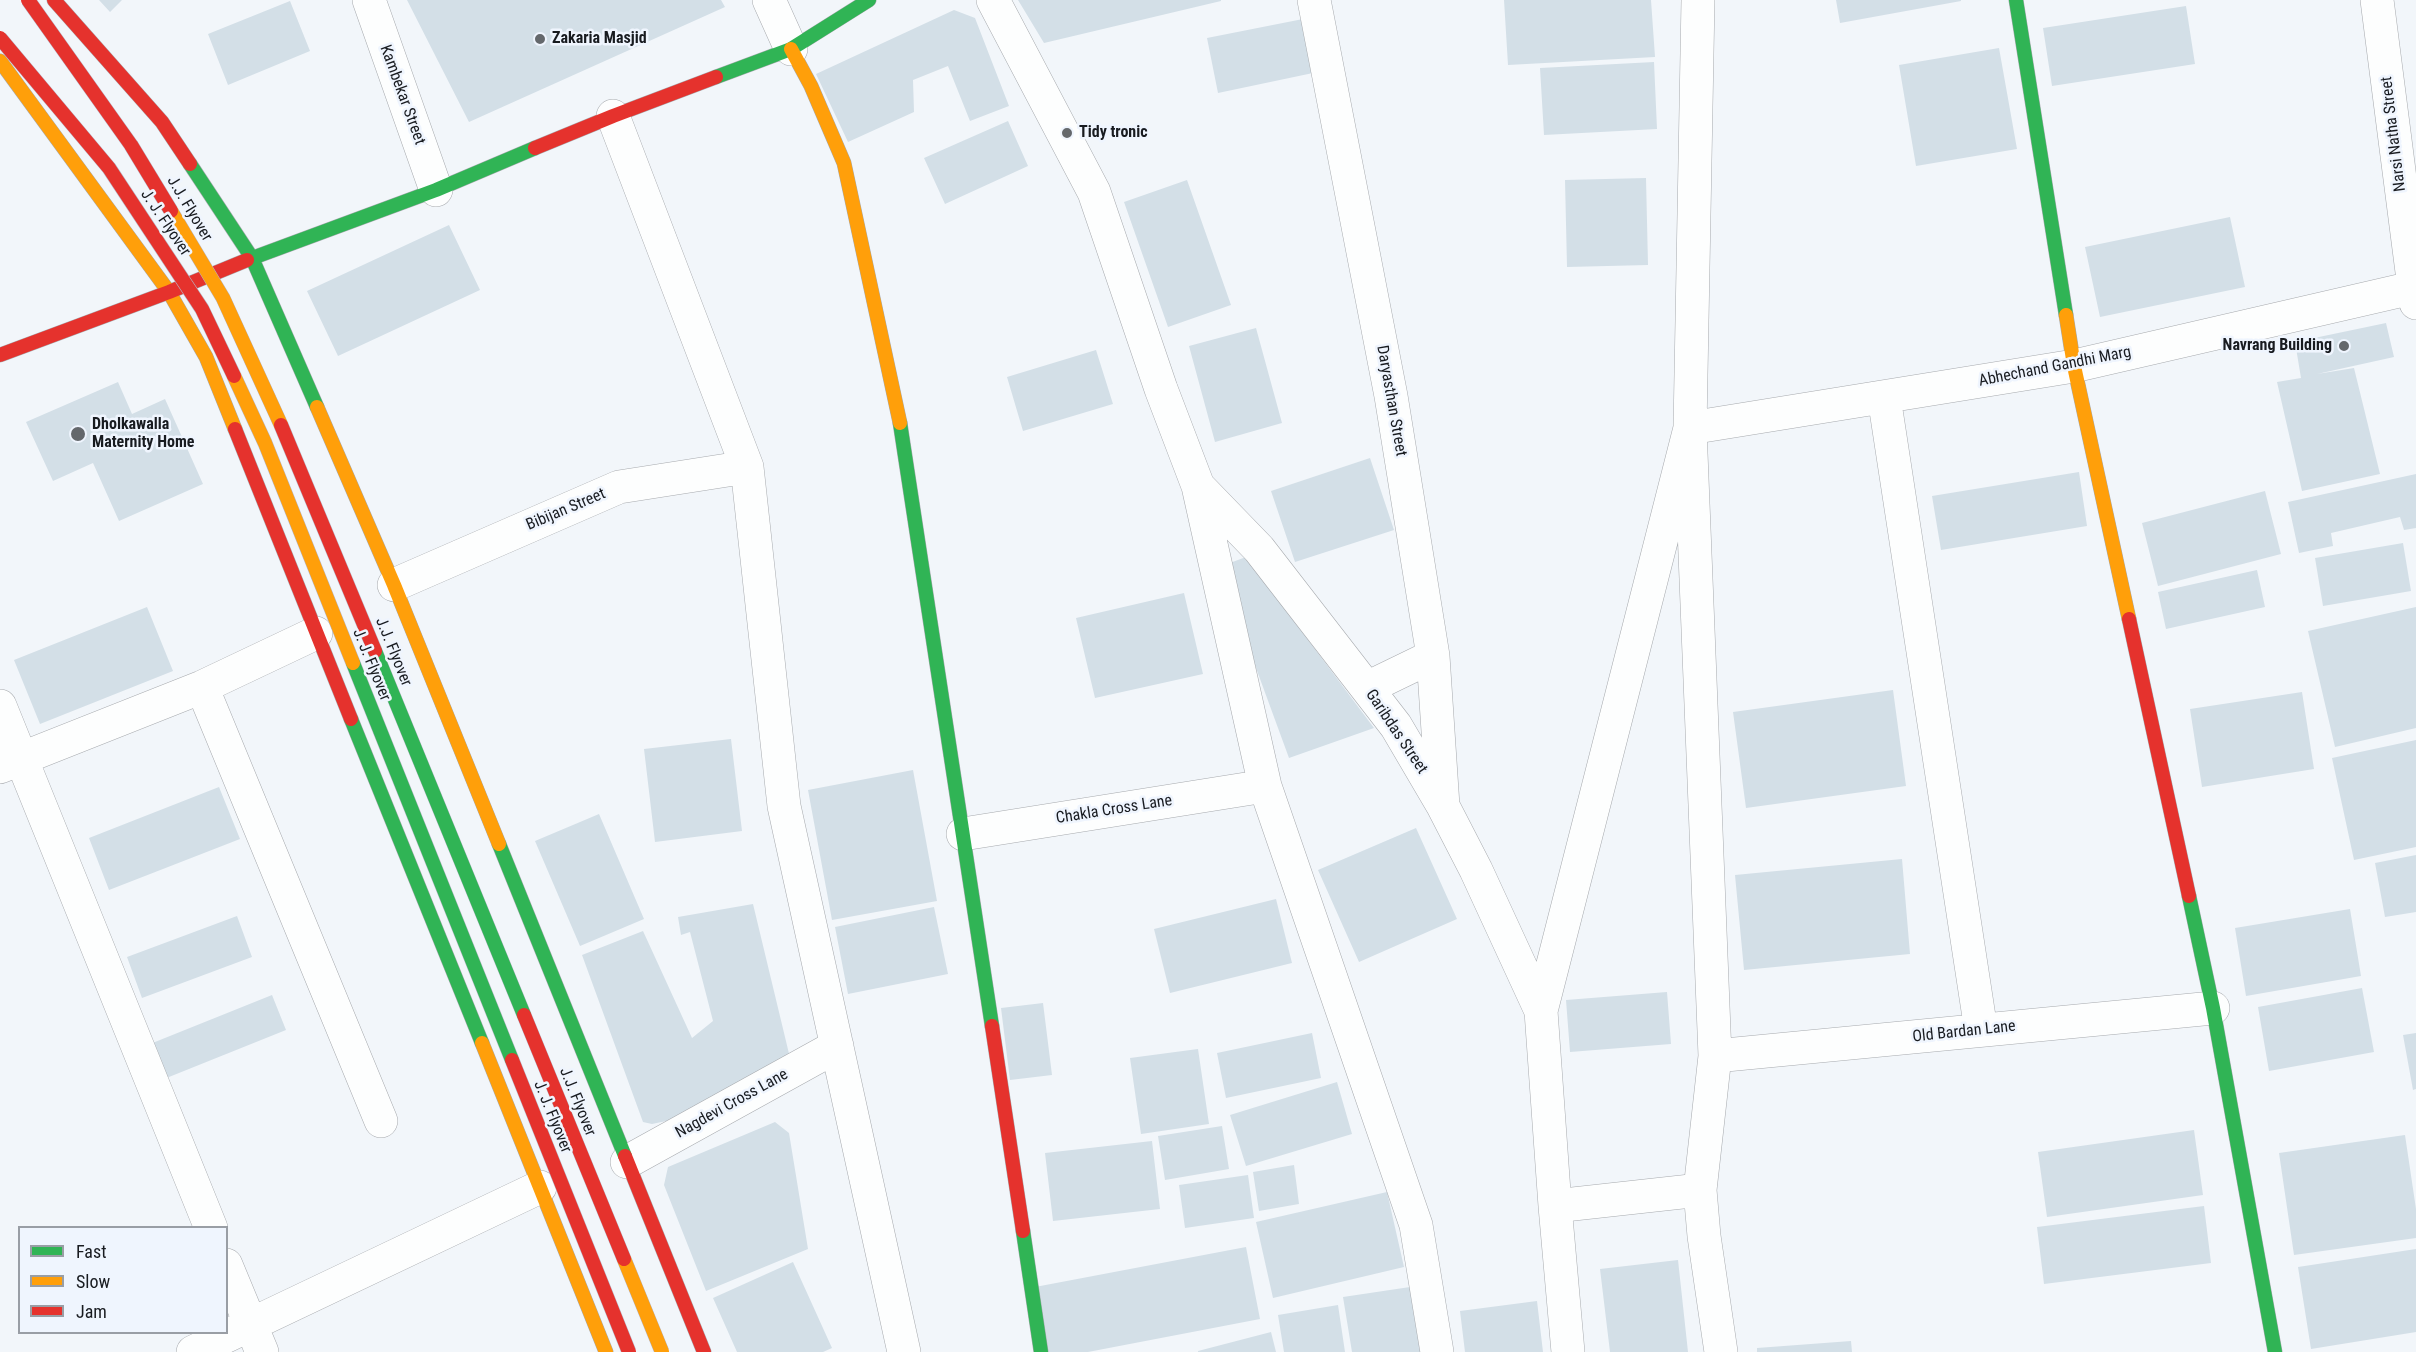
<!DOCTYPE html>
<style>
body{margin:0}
#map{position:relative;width:2416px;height:1352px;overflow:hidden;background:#f2f6fa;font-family:"Roboto Condensed",sans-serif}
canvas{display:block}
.legend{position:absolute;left:18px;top:1226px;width:210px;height:108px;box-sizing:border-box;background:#eff5fe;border:2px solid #999ea5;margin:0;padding:8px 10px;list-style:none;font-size:18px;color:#181b20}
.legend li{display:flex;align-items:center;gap:12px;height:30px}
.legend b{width:30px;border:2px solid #999ea5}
</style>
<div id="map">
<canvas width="2416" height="1352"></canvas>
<ul class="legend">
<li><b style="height:8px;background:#30b455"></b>Fast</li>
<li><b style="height:8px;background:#ff9f0a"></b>Slow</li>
<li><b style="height:8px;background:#e5322d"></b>Jam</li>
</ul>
</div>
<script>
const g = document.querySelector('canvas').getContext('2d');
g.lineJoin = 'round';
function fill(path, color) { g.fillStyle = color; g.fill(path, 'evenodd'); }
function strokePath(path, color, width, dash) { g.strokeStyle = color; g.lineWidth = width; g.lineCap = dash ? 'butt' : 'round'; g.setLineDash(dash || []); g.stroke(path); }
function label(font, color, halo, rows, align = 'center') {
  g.font = font + ' "Roboto Condensed",sans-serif'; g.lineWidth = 5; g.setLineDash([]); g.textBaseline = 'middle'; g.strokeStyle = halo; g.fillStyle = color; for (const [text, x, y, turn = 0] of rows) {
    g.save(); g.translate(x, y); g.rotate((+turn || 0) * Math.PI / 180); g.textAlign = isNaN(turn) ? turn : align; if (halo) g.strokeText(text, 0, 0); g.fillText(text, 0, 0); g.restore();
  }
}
fill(new Path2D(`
 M99 0H122L110 12Z
 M407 0H721L725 7 469 122Z
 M1018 0H1221V1L1044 43Z
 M1504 0H1651L1655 57 1508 65Z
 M1836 0H1961V1L1840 23Z
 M290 1 310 51 228 85 208 34Z
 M2186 6 2195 64 2052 86 2043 28Z
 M954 10 975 18 1009 106 970 121 948 66 913 80 914 112 848 142 816 74Z
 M1303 19 1313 73 1218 93 1207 38Z
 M1999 48 2017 149 1916 166 1899 65Z
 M1654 62 1657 129 1544 135 1540 68Z
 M1008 121 1028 166 945 204 924 158Z
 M1646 178 1648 265 1567 267 1565 180Z
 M1187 180 1231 305 1168 327 1124 202Z
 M2230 217 2245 287 2100 317 2085 247Z
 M449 225 480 290 338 356 307 291Z
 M2386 323 2394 357 2317 374 2354 368 2380 474 2302 491 2277 382 2301 378 2295 342Z
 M1256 328 1282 423 1215 442 1189 346Z
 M1096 350 1113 404 1023 431 1007 377Z
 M118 382 132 414 165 399 203 484 119 521 93 463 53 481 26 422Z
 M1370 458 1394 530 1295 562 1271 491Z
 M2079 472 2087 526 1941 550 1932 496Z
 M2416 474V528L2404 530 2400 517 2331 533 2333 546 2299 553 2288 502Z
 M2265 491 2281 554 2158 586 2142 523Z
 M2403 543 2411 591 2323 606 2315 558Z
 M1246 557 1374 728 1289 758 1219 567Z
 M2257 570 2265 607 2166 629 2158 592Z
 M1184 593 1203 674 1095 698 1076 618Z
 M147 607 173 671 40 724 14 660Z
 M2416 607V728L2335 747 2308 631Z
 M1893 690 1906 786 1746 808 1733 712Z
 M2302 692 2314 769 2202 787 2190 709Z
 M731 739 742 831 655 842 644 749Z
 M2416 740V847L2354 860 2332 758Z
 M913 770 937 901 832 920 808 790Z
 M219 787 240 839 109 890 89 838Z
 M599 814 644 919 580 946 535 841Z
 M1416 828 1457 919 1359 962 1318 870Z
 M2416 855V912L2385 917 2375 863Z
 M1902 859 1910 954 1744 970 1735 875Z
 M1276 899 1292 963 1170 993 1154 929Z
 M753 904 791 1062 671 1120 652 1124 643 1122 582 955 643 931 692 1038 713 1021 690 932 681 935 678 917Z
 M934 907 948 974 848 994 835 927Z
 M2350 909 2361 976 2246 996 2235 928Z
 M237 916 252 957 142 998 127 957Z
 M2362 988 2374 1052 2269 1071 2258 1007Z
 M1667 992 1671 1044 1570 1052 1566 1000Z
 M272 995 286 1030 164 1079 150 1044Z
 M1043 1003 1052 1075 1010 1080 1001 1008Z
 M1312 1033 1321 1078 1226 1098 1217 1053Z
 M2416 1033V1089L2413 1090 2403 1035Z
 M1198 1049 1209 1124 1141 1134 1130 1058Z
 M1337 1082 1352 1134 1246 1166 1230 1115Z
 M775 1122 789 1133 808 1249 706 1291 664 1185 668 1167Z
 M1222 1126 1229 1169 1165 1180 1158 1136Z
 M2194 1130 2203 1195 2047 1217 2038 1152Z
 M2405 1135 2416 1209V1238L2294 1255 2279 1153Z
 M1152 1141 1160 1209 1053 1221 1045 1153Z
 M1294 1165 1299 1204 1259 1211 1253 1172Z
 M1248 1175 1254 1218 1185 1228 1179 1185Z
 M1387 1192 1404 1267 1273 1298 1256 1222Z
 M2204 1206 2211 1263 2044 1284 2037 1227Z
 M1246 1247 1260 1319 1088 1352H1047L1035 1287Z
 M2416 1249V1332L2311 1349 2298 1267Z
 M1678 1260 1688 1352H1610L1600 1269Z
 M793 1262 832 1348 823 1352H737L713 1298Z
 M1410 1287 1421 1352H1352L1343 1297Z
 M1537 1301 1543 1352H1465L1460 1311Z
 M1338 1305 1345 1352H1284L1278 1315Z
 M1271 1332 1276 1352H1198V1351Z
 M1851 1341 1852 1352H1757V1348Z`), '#d3dfe7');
const street = new Path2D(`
 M369 0 436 190
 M769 0 791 49
 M993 0 1094 192 1161 389 1198 486 1265 786 1416 1225 1437 1352
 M1314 0 1391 396 1433 656 1443 806
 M2377 0 2416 303
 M613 116 747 467 784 806 904 1352
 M1884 397 1981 1030
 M1198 486 1259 549 1396 726 1443 806 1476 870 1541 1011
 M394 585 619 487 747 467
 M202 687 381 1121
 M1367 688 1433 656
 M0 706 211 1228
 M0 767 202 687 316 633
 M963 834 1265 786
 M1715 1056 2213 1008
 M627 1162 837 1046
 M1555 1206 1700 1190
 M226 1265 262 1352
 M193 1352 540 1187
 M1568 1352 1555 1206 1541 1011 1690 428 1698 0
 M1721 1352 1704 1236 1700 1190 1715 1056 1690 428 2074 366 2416 287`);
const fast = new Path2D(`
 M2016 0 2066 315
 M716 77 791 49 869 0
 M190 164 252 258 317 407
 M247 260 436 190 535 148
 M900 423 992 1026
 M351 719 482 1043
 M499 844 625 1156
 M2189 896 2213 1008 2275 1352
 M1023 1231 1041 1352`);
const slow = new Path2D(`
 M791 49 811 86 844 163 900 423
 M0 61 169 292 206 357 235 429
 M2066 315 2074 366 2129 619
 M317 407 394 585 499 844
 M482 1043 606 1352`);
const jam = new Path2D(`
 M54 0 162 122 190 164
 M535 148 613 116 716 77
 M0 355 169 292 247 260
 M235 429 351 719
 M2129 619 2189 896
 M992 1026 1023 1231
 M625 1156 704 1352`);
strokePath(street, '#a7aaae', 34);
strokePath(fast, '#a7aaae', 15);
strokePath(slow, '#a7aaae', 15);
strokePath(jam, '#a7aaae', 15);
strokePath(street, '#fdfefe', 33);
strokePath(fast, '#30b455', 14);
strokePath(slow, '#ff9f0a', 14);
strokePath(jam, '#e5322d', 14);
const fastBridge = new Path2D(`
 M375 651 524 1015
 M353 663 512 1060`);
const slowBridge = new Path2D(`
 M171 211 223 298 281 425
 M234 376 265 443 353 663
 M624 1259 662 1352`);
const jamBridge = new Path2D(`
 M28 0 131 145 171 211
 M0 38 109 168 202 309 234 376
 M281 425 375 651
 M524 1015 624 1259
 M512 1060 629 1352`);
strokePath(fastBridge, '#b6b6c5', 15, []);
strokePath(slowBridge, '#b6b6c5', 15, []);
strokePath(jamBridge, '#b6b6c5', 15, []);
strokePath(fastBridge, '#30b455', 14);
strokePath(slowBridge, '#ff9f0a', 14);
strokePath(jamBridge, '#e5322d', 14);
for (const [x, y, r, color] of [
 [540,39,6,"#64686c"],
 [1067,133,6,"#64686c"],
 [2344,346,6,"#64686c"],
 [78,434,8,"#64686c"]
]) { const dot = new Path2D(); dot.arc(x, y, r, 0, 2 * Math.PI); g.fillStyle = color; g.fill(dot); strokePath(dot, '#eff5fe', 2); }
label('bold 16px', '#181b20', '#eff5fe', [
 ["Zakaria Masjid",552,39],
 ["Tidy tronic",1079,133],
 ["Navrang Building",2332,346,"right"],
 ["Dholkawalla",92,425],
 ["Maternity Home",92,443]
], 'left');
label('16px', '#181b20', '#eff5fe', [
 ["Kambekar Street",402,95,70],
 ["Narsi Natha Street",2394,134,-97],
 ["J.J. Flyover",189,209,59],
 ["J. J. Flyover",165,223,56],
 ["Abhechand Gandhi Marg",2055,367,-11],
 ["Daryasthan Street",1391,401,80],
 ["Bibijan Street",566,510,-23],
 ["J.J. Flyover",393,652,68],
 ["J. J. Flyover",371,665,68],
 ["Garibdas Street",1396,732,56],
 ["Chakla Cross Lane",1114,810,-9],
 ["Old Bardan Lane",1964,1032,-6],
 ["J.J. Flyover",577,1102,68],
 ["Nagdevi Cross Lane",732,1104,-29],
 ["J. J. Flyover",552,1117,68]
]);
</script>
